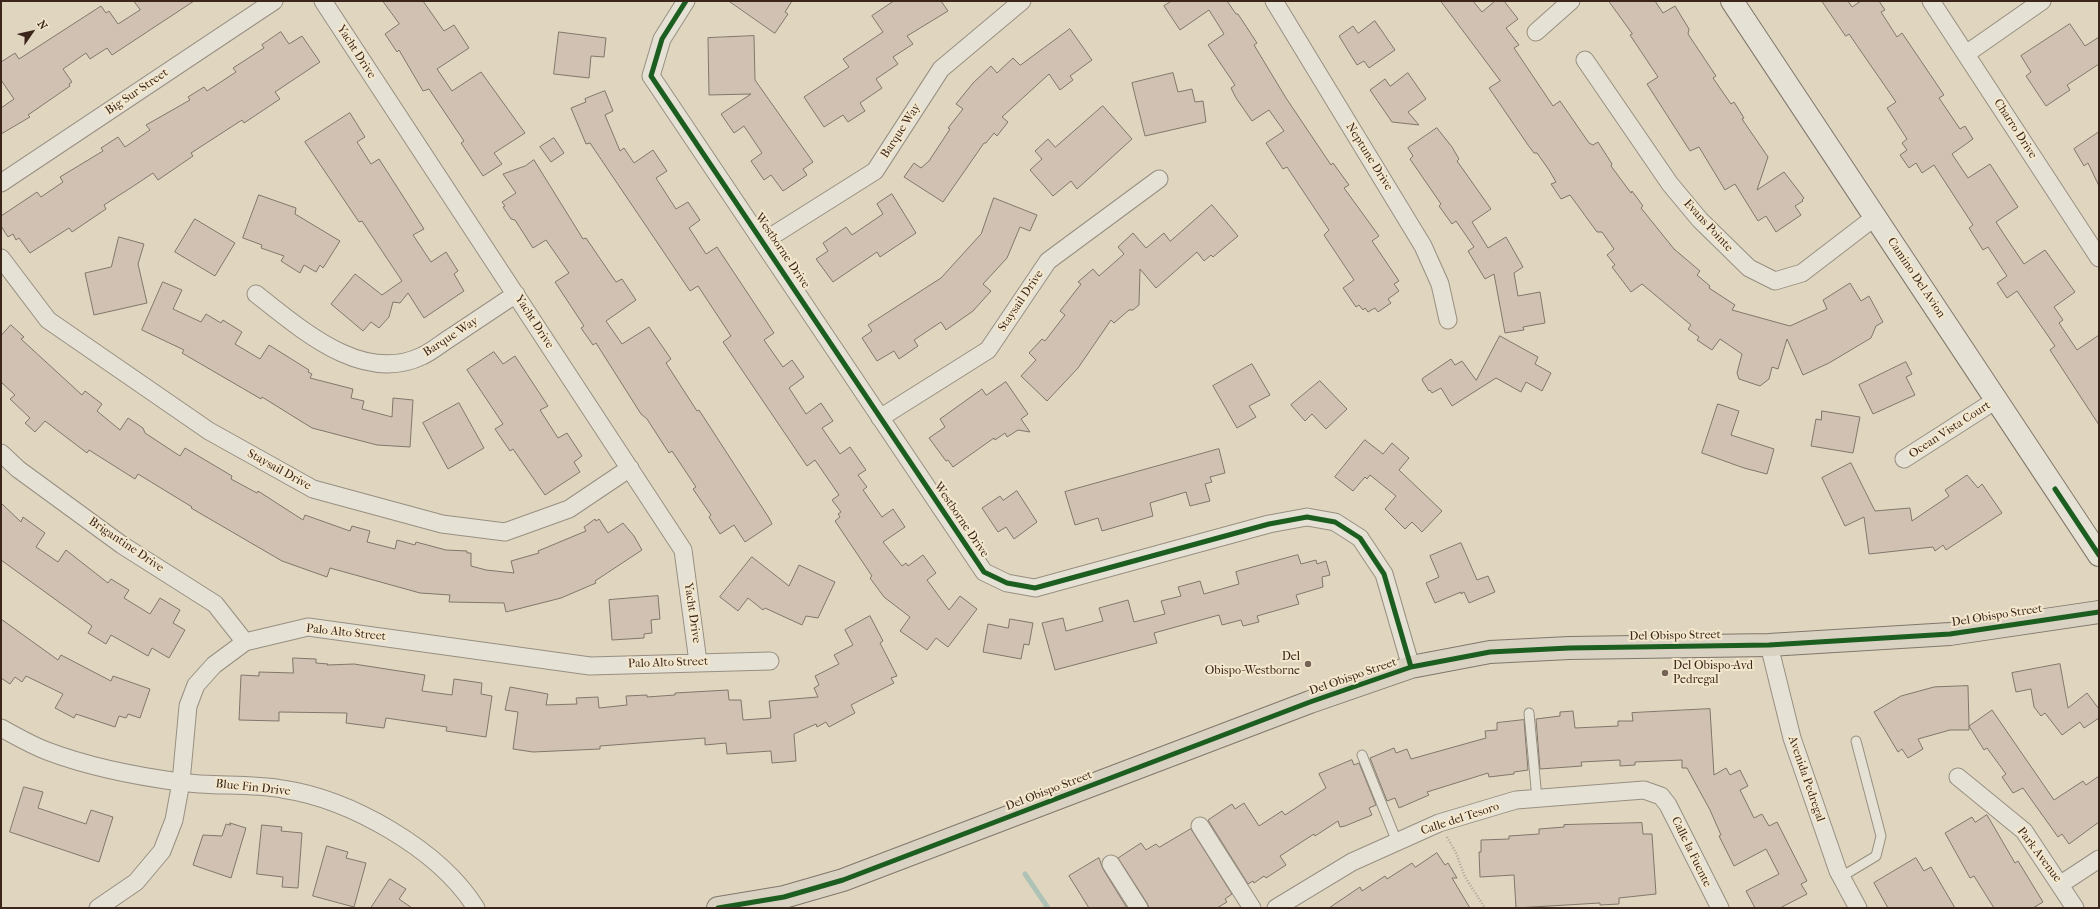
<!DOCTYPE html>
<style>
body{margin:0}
#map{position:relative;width:2100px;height:909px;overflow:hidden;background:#e0d6bf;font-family:"IM FELL French Canon",serif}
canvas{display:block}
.frame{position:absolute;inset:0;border:2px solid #3c261c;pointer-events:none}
.north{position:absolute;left:12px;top:12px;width:40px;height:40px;-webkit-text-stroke:3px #f3e8cd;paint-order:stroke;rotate:56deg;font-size:11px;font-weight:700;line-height:16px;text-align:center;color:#3c261c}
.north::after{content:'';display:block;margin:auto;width:14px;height:18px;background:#3c261c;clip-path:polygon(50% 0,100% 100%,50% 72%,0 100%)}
</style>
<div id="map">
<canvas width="2100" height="909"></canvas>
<div class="frame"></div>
<div class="north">N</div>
</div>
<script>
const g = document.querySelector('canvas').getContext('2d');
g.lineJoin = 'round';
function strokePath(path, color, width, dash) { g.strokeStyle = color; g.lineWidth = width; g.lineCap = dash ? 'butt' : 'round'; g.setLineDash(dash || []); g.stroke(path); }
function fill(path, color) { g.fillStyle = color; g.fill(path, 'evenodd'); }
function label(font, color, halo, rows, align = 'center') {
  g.font = font + ' "IM FELL French Canon",serif'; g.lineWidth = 4; g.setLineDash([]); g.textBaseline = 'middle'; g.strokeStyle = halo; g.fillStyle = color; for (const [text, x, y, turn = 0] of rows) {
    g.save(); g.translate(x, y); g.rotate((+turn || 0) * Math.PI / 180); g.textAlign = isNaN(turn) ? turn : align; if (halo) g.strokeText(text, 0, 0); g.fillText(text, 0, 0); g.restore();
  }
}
strokePath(new Path2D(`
 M1025 874 1048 908`), '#afc2b6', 5);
const building = new Path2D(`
 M134 1H194L112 55 107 48 90 59 86 53 63 69 72 82 69 84 70 86 28 115 30 117 1 134V108L14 99 1 80V62L15 53 19 59 101 6 106 13 109 11 118 24 140 10Z
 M383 1H423L444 31 454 25 469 48 437 69 452 91 481 72 525 133 494 153 502 164 483 176 461 143 464 141 429 89 423 91 399 50 397 52 385 34 399 24Z
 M729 1H792L785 12 788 14 775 33Z
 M894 1H941L948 11 907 36 913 44 893 57 898 64 876 79 882 88 860 103 865 111 848 122 843 115 824 127 804 97 849 67 843 59 883 32 872 16Z
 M1172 1H1227L1236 14H1238L1257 43 1254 45 1286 98 1331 165 1333 163 1349 185 1344 188 1379 236 1372 241 1399 281 1394 284 1399 291 1388 299 1391 303 1378 312 1375 308 1368 312 1365 308 1363 310 1359 305 1356 307 1343 288 1354 280 1324 235 1329 230 1287 167 1283 169 1266 143 1284 131 1269 110 1252 121 1236 98 1231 88 1235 85 1208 45 1224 34 1209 10 1180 30 1164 6Z
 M1441 1H1473L1482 12 1495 1H1504L1518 19 1506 28 1519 45 1514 48 1553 106 1560 101 1589 143 1593 145 1598 142 1612 164 1611 166 1631 193 1632 191 1643 206 1641 208 1674 249 1700 271 1697 275 1710 286 1709 288 1735 305 1732 310 1790 326 1827 309 1823 300 1850 283 1861 301 1869 296 1883 322 1876 326 1871 338 1829 363 1803 375 1787 339 1778 369 1772 367 1769 379 1760 386 1739 379 1737 373 1742 354 1720 339 1712 350 1697 340 1699 337 1688 329 1691 325 1642 284 1631 292 1612 267 1615 265 1607 255 1614 249 1602 232H1597L1570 195 1561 199 1551 184 1556 182 1549 170 1537 153H1534L1528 145 1489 88 1500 81Z
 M1609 1H1655L1663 13 1675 6 1689 29 1688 34 1716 76 1713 78 1731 104 1734 102 1744 118 1742 119 1768 157 1757 190 1784 172 1804 198 1802 200 1803 201 1795 206 1801 215 1776 232 1766 216 1758 221 1735 184 1725 190 1699 147 1690 151 1647 84 1658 77 1630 35 1632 34Z
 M1822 1H1848L1852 7 1861 1H1879L1885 10 1881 12 1897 37 1902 33 1919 58 1944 95 1939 98 1960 129 1965 126 1973 139 1952 154 1968 178 1990 164 2018 207 1996 222 2005 236 2024 264 2045 250 2075 292 2054 307 2063 320 2059 323 2077 350 2099 335V425L2050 350 2055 346 2017 291 2007 298 1997 283 2007 276 1988 247 1983 250 1969 228 1973 225 1934 165 1922 173 1916 163 1909 168 1900 155 1907 150 1902 143 1907 139 1887 108 1896 102 1849 34 1846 36Z
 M1375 21 1395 50 1369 68 1364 61 1357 65 1339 36 1353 26 1358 33Z
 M2070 24 2085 46 2099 37V64L2067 85 2070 90 2046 106 2026 76 2031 72 2021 56Z
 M1070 29 1092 60 1070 76 1073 80 1060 90 1049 74 1002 117 1008 122 997 136 994 133 986 143H984L943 202 904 177 914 163 921 168 929 161 950 129 948 128 963 109 956 104 973 83 991 66 997 73 1013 58 1020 65Z
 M281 32 289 44 302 36 320 62 275 92 280 99 244 123 242 120 191 153 193 156 158 180 153 173 132 187 104 205 106 209 72 232 69 228 30 253 19 238 16 240 13 234 8 237 1 226V216L37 192 41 197 63 182 60 177 103 151 101 148 118 137 125 147 150 130 146 125 190 100 188 97 204 87 207 91 236 72 233 68 264 48 262 45Z
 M559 32 606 38 604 57 591 56 589 78 554 74Z
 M754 36 755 80 813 162 803 169 807 175 783 191 771 175 764 180 751 161 762 153 744 126 734 133 721 114 751 94 709 95 708 38Z
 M1173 73 1178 92 1192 89 1195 102 1203 101 1206 122 1145 136 1132 83Z
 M1408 73 1426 99 1408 112 1419 125 1392 122 1370 90 1385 79 1390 86Z
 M605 91 613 111 605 115 620 151 624 148 634 163 653 150 667 171 656 178 676 209 688 202 700 220 689 228 706 254 717 247 774 333 764 340 783 367 792 360 804 377 789 388 806 414 821 403 833 421 822 428 840 454 850 447 866 470 858 475 867 487 863 490 882 517 893 509 905 527 883 542 902 566 906 563 908 566 923 555 936 573 927 580 949 610 960 596 977 609 948 647 936 638 927 650 900 631 910 617 884 597 870 578 872 576 835 521 840 517 838 514 841 512 832 500 839 495 815 460 807 466 723 342 731 336 698 286 690 291 590 143 586 144 571 108 586 102 585 99Z
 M1103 106 1132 139 1077 189 1071 181 1053 196 1030 170 1042 159 1035 151 1048 139 1055 147Z
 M350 113 365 137 357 142 371 164 379 159 424 229 413 235 431 262 446 252 458 271 454 274 464 291 424 318 408 293 400 303 393 302 389 317 379 328 371 322 363 331 331 304 355 274 382 295 402 281 362 221 359 222 305 142Z
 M1437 128 1452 147 1459 159 1457 161 1491 209 1472 222 1488 248 1506 237 1523 267 1514 273 1518 296 1540 292 1545 323 1523 327 1524 330 1505 333 1494 274 1485 279 1468 251 1474 247 1456 221 1452 224 1439 206 1441 204 1410 159 1413 156 1408 148Z
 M2099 132V186L2088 163 2084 166 2074 149Z
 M554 138 564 153 551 162 540 147Z
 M534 160 583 239 586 238 616 282 622 279 636 300 606 321 622 344 649 327 671 359 666 363 697 411 699 410 712 430 769 518 772 524 745 542 734 525 720 534 709 517 711 515 693 489 696 487 672 451 669 453 647 419 641 414 596 343 593 345 581 328 584 326 555 282 569 273 546 240 533 248 515 220 511 219 503 207 505 206 502 202 516 193 503 174 525 166Z
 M892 194 916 233 880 257 877 252 833 282 816 259 828 251 823 243 846 227 852 235 883 214 877 204Z
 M259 195 296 208 295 214 340 241 323 268 320 265 316 272 304 265 300 273 281 261 284 256 261 248 262 245 243 238Z
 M994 198 1037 215 1030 231 1020 227 1007 258 983 284 991 291 973 311 946 330 941 322 914 340 918 346 899 359 894 351 877 361 862 338 872 331 868 325 941 278 981 234Z
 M1212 205 1238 236 1213 257 1211 255 1204 261 1197 252 1156 288 1140 269 1139 305 1133 310H1129L1114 323 1111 320 1078 368 1047 401 1021 376 1036 360 1029 353 1042 339 1045 341 1065 315 1060 311 1081 284 1078 282 1093 269 1099 276 1124 254 1118 247 1133 233 1146 248 1164 233 1170 241Z
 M195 219 235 243 215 276 175 252Z
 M119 237 144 244 138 264 147 303 94 315 85 273 111 267Z
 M163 282 182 290 173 309 201 322 206 314 221 323 223 320 242 332 235 344 260 359 269 345 309 370 308 372 312 374 310 378 353 389 351 398 364 401 362 409 392 417 393 398 413 400 410 447 377 445 312 428 262 397 261 399 182 353 184 350 142 330Z
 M11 325 24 337 21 339 82 395 85 391 102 404 97 411 120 430 128 418 143 428 145 433 180 456 185 448 232 476 231 479 257 493 258 491 303 520 305 515 350 531 352 526 370 531 367 542 395 549 397 540 415 545 416 542 446 550 467 551V553H471V566L486 570 514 573 511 561 539 553 538 551 586 531 584 527 595 519 596 521 599 519 608 533 623 523 634 536 642 550 595 581 596 583 561 598 506 612 504 603 449 602 450 595 420 593 330 568 327 577 282 561 191 508 192 507 138 474 135 479 89 450 87 453 45 421 35 432 25 423 30 418 10 399 15 395 1 382V336Z
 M1500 336 1538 357 1535 364 1551 373 1542 391 1526 382 1521 392 1496 378 1452 406 1441 388 1432 393 1430 390 1429 391 1422 380 1423 378 1451 359 1455 365 1462 361 1476 380Z
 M494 352 503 364 515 356 548 406 540 410 558 438 567 433 582 456 574 462 580 472 545 495 513 449 510 451 495 429 503 424 467 370Z
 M1906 362 1912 374 1906 377 1915 395 1873 414 1859 385Z
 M1252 364 1270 395 1249 406 1256 417 1237 428 1213 386Z
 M1320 381 1347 409 1326 429 1312 414 1305 421 1291 405Z
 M1006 382 1028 414 1021 419 1030 432 1018 430 1007 437 1005 433 995 440 994 438 953 467 948 460 946 461 929 438 945 427 940 419 982 389 986 395Z
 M459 403 484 448 448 469 423 423Z
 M1718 404 1739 411 1731 435 1774 449 1767 474 1744 468 1702 453Z
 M1822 411 1860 417 1853 453 1811 446 1816 419 1821 420Z
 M1365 440 1383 454 1392 443 1409 458 1399 470 1442 511 1422 532 1412 522 1405 529 1385 509 1396 496 1370 475 1367 479 1365 477 1353 491 1335 477Z
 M1219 449 1225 473 1210 477 1212 482 1205 484 1210 501 1190 506 1186 492 1150 503 1153 516 1102 531 1098 518 1075 525 1065 492Z
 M1851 463 1875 511 1910 508 1912 521 1949 496 1945 490 1967 475 1978 488 1982 484 2002 513 1946 550 1943 545 1935 551 1933 547 1869 554 1864 517 1845 526 1822 478Z
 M1017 491 1037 522 1014 539 1006 527 998 532 982 508 1000 496 1003 500Z
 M1 503 21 522 23 517 45 533 36 547 58 562 66 550 108 583 111 579 129 590 124 598 150 614 160 598 180 610 173 623 185 630 169 658 152 648 148 656 111 635 106 644 88 633 92 626 1 560Z
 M1461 543 1477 580 1488 576 1495 592 1469 603 1464 592 1461 594V592L1435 603 1426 583 1439 577 1430 556Z
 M1298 555 1301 564 1316 560 1317 564 1326 561 1330 575 1322 577 1323 587 1296 595 1299 604 1257 616 1259 622 1243 626 1241 620 1222 625 1219 615 1154 633 1157 643 1055 670 1042 623 1063 618 1066 631 1103 621 1099 608 1128 600 1134 622 1165 614 1161 601 1181 596 1178 587 1200 581 1204 594 1239 584 1236 572Z
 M752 557 789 586 799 565 835 582 818 618 806 616 802 625 765 608 763 610 748 598 738 611 720 597Z
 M658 596 660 619 651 620 652 633 644 634V638L612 640 609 600Z
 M870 616 883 641 880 643 897 676 891 678 894 683 851 705 855 713 829 727 826 722 817 727 816 724 794 734 796 761 772 763 771 751 727 754 726 743 705 745V738L600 746V749L533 752 513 749 518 712 505 710 510 687 548 694 546 705 577 704 576 698 598 697 599 708 627 705 626 696 647 695V697L675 695V693L728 690 729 700H741L743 720 771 718 769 701 818 697 814 688 819 685 815 676 839 664 834 655 853 645 845 630Z
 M1 619 58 660 61 655 111 681 113 676 150 689 140 718 128 714 126 718 119 716 115 727 76 714 74 718 55 708 63 694 26 676 22 682 15 677 10 684 1 678Z
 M1010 619 1033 623 1029 645 1024 644 1021 659 983 652 988 624 1008 628Z
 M293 658 316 659V663L328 664 327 665 354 664 425 675 422 691 452 695 454 679 482 683 481 694 492 696 486 737 446 731 447 727 386 718 384 728 346 723 347 713 279 712V721L239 720 241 675 259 676V672L293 673Z
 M2060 664 2068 708 2087 693 2099 709V718L2084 728 2080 722 2062 735 2045 713 2041 716 2034 707 2031 689 2016 692 2012 673Z
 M1968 686 1969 726 1992 710 2054 800 2083 781 2086 785 2099 776V822L2069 844 2062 834 2058 837 2023 788 2013 793 2002 777 2006 774 1987 748 1984 750 1969 726V730H1950L1918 739 1923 749 1908 758 1902 749 1898 752 1874 712 1901 696 1934 687Z
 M1710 709 1714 775 1726 768 1730 775 1740 770 1748 786 1740 790 1754 818 1762 814 1769 826 1777 822 1807 881 1801 884 1807 894 1780 908H1755L1746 891 1779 874 1766 849 1734 866 1719 836 1721 835 1710 810 1687 768H1682V760L1635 762V765L1620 766V760L1581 762 1582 766 1540 769 1536 719 1560 716V712L1573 711 1575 728 1618 726V721H1633L1632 713Z
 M1524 720 1528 770 1514 772V774L1489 777 1488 773 1427 792 1429 795 1399 808 1395 798 1387 801 1370 758 1394 748 1396 753 1407 749 1411 759 1486 738 1485 731 1497 730V723Z
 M1352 760 1354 765 1359 763 1376 805 1369 808 1372 815 1345 826 1340 827 1338 821 1315 836 1314 834 1280 856 1286 865 1266 878 1264 876 1254 883 1253 881 1248 884 1208 820 1232 804 1235 809 1244 803 1259 826 1282 811 1285 815 1326 788 1319 774Z
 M24 787 43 792 38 808 86 824 91 810 113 817 99 862 10 832Z
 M1987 815 2015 863 2018 861 2043 902 2033 908H1994L1974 876 1970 878 1945 833 1972 817 1975 822Z
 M230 823 246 828 231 878 193 865 203 835 222 836 226 824 230 825Z
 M1642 823 1643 834H1652L1656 894 1619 898V904L1600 905V903L1516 908 1514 875 1480 877 1479 852H1481V840L1509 839V836L1539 834V829L1564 827V825Z
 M262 825 282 827 281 831 302 833 298 888 282 887 283 877 257 874Z
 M1191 829 1232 894 1225 899 1227 902 1217 908H1149L1147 903 1118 858 1141 843 1146 850 1156 844 1159 847Z
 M327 846 348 852 346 858 366 863 354 907 313 896Z
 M1437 853 1445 865 1448 863 1457 878H1452L1470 908H1329L1360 887 1362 891 1385 876 1387 879 1412 863 1415 867Z
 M1099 858 1103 869 1127 908H1089L1069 876Z
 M1916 858 1924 871 1931 867 1955 908H1888L1874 883Z
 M390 879 406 889 399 899 412 908H371Z`);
fill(building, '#d0c1b2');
strokePath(building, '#80776b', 1);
const service = new Path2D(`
 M1529 713 1537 799
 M1362 755 1397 842
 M1841 877 1876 856 1881 836 1856 741`);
const minor = new Path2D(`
 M323 1 683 550 698 662
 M686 1 662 39 651 76 984 572 1007 583 1035 588 1269 524 1307 517 1335 522 1360 538 1384 574 1411 667
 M1274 1 1423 246 1440 284 1448 320
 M1931 1 2099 258
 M1536 32 1571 1
 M1966 54 2042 1
 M1585 60 1670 184 1700 220 1749 268 1775 281 1802 273 1875 217
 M1 183 274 1
 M764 241 875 171 941 69 1022 1
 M1 258 48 320 209 431 313 489 442 524 505 532 569 509 630 468
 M256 294C300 328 362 385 422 356 433 351 443 342 453 336 474 322 495 308 516 294
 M880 418 988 350 1048 261 1159 179
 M1 453 18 469 122 545 215 604 245 642
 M1904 459 1996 400
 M1769 645 1792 738 1838 871 1858 908
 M1 728C16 736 31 745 47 751 89 767 135 776 180 782 213 787 248 783 282 789 350 799 439 849 476 908
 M1958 777 2024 831 2075 908
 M1200 826 1252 908
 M1111 864 1139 908
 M2061 884 2099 859
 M98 908 136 882 162 851 174 820 181 782 188 706 196 685 214 665 245 642 308 627 590 666 770 661
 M1276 908 1352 862 1439 823 1516 800 1644 790 1661 796 1668 805 1720 908`);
const secondary = new Path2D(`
 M1732 1 2099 555`);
const primary = new Path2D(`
 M718 908 784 897 843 880 1310 702 1411 667 1490 652 1569 648 1769 645 1950 634 2099 612`);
strokePath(service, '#978f81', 11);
strokePath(minor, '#978f81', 19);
strokePath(secondary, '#80776b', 24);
strokePath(primary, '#80776b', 24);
strokePath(new Path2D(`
 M1447 837 1456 853 1465 877 1485 908`), '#a8a299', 2.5, [1, 2]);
strokePath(service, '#e6e1d5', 9);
strokePath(minor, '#e6e1d5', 17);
strokePath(secondary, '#e6e1d5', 22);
strokePath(primary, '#d9d1c1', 22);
strokePath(new Path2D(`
 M686 1 662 39 651 76 984 572 1007 583 1035 588 1269 524 1307 517 1335 522 1360 538 1384 574 1411 667
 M2055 489 2099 555
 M718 908 784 897 843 880 1310 702 1411 667 1490 652 1569 648 1769 645 1950 634 2099 612`), '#1b5e20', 5);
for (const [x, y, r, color] of [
 [1308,664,4,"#756455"],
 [1665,673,4,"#756455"]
]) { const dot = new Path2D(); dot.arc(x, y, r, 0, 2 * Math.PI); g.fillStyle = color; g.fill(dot); strokePath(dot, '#f3e8cd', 1.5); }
label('12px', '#3c261c', '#f3e8cd', [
 ["Yacht Drive",356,52,57],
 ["Big Sur Street",137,92,-34],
 ["Charro Drive",2015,129,57],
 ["Barque Way",901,131,-57],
 ["Neptune Drive",1369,157,58],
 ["Evans Pointe",1708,226,47],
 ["Westborne Drive",782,251,56],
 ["Camino Del Avion",1916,278,56],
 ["Staysail Drive",1021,301,-56],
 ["Yacht Drive",534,322,57],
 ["Barque Way",451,337,-33],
 ["Ocean Vista Court",1950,430,-33],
 ["Staysail Drive",279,470,29],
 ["Westborne Drive",961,520,56],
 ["Brigantine Drive",126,545,34],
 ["Yacht Drive",692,613,82],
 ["Del Obispo Street",1997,616,-9],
 ["Palo Alto Street",346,633,6],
 ["Del Obispo Street",1675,636,-1],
 ["Palo Alto Street",668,663,-2],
 ["Del Obispo Street",1353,677,-19],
 ["Avenida Pedregal",1806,779,71],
 ["Blue Fin Drive",253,788,6],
 ["Del Obispo Street",1049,791,-21],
 ["Calle del Tesoro",1460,819,-18],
 ["Calle la Fuente",1691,852,64],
 ["Park Avenue",2039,855,53]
]);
label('12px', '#3c261c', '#f3e8cd', [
 ["Del",1300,657],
 ["Obispo-Westborne",1300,671],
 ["Del Obispo-Avd",1673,666,"left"],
 ["Pedregal",1673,680,"left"]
], 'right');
</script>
